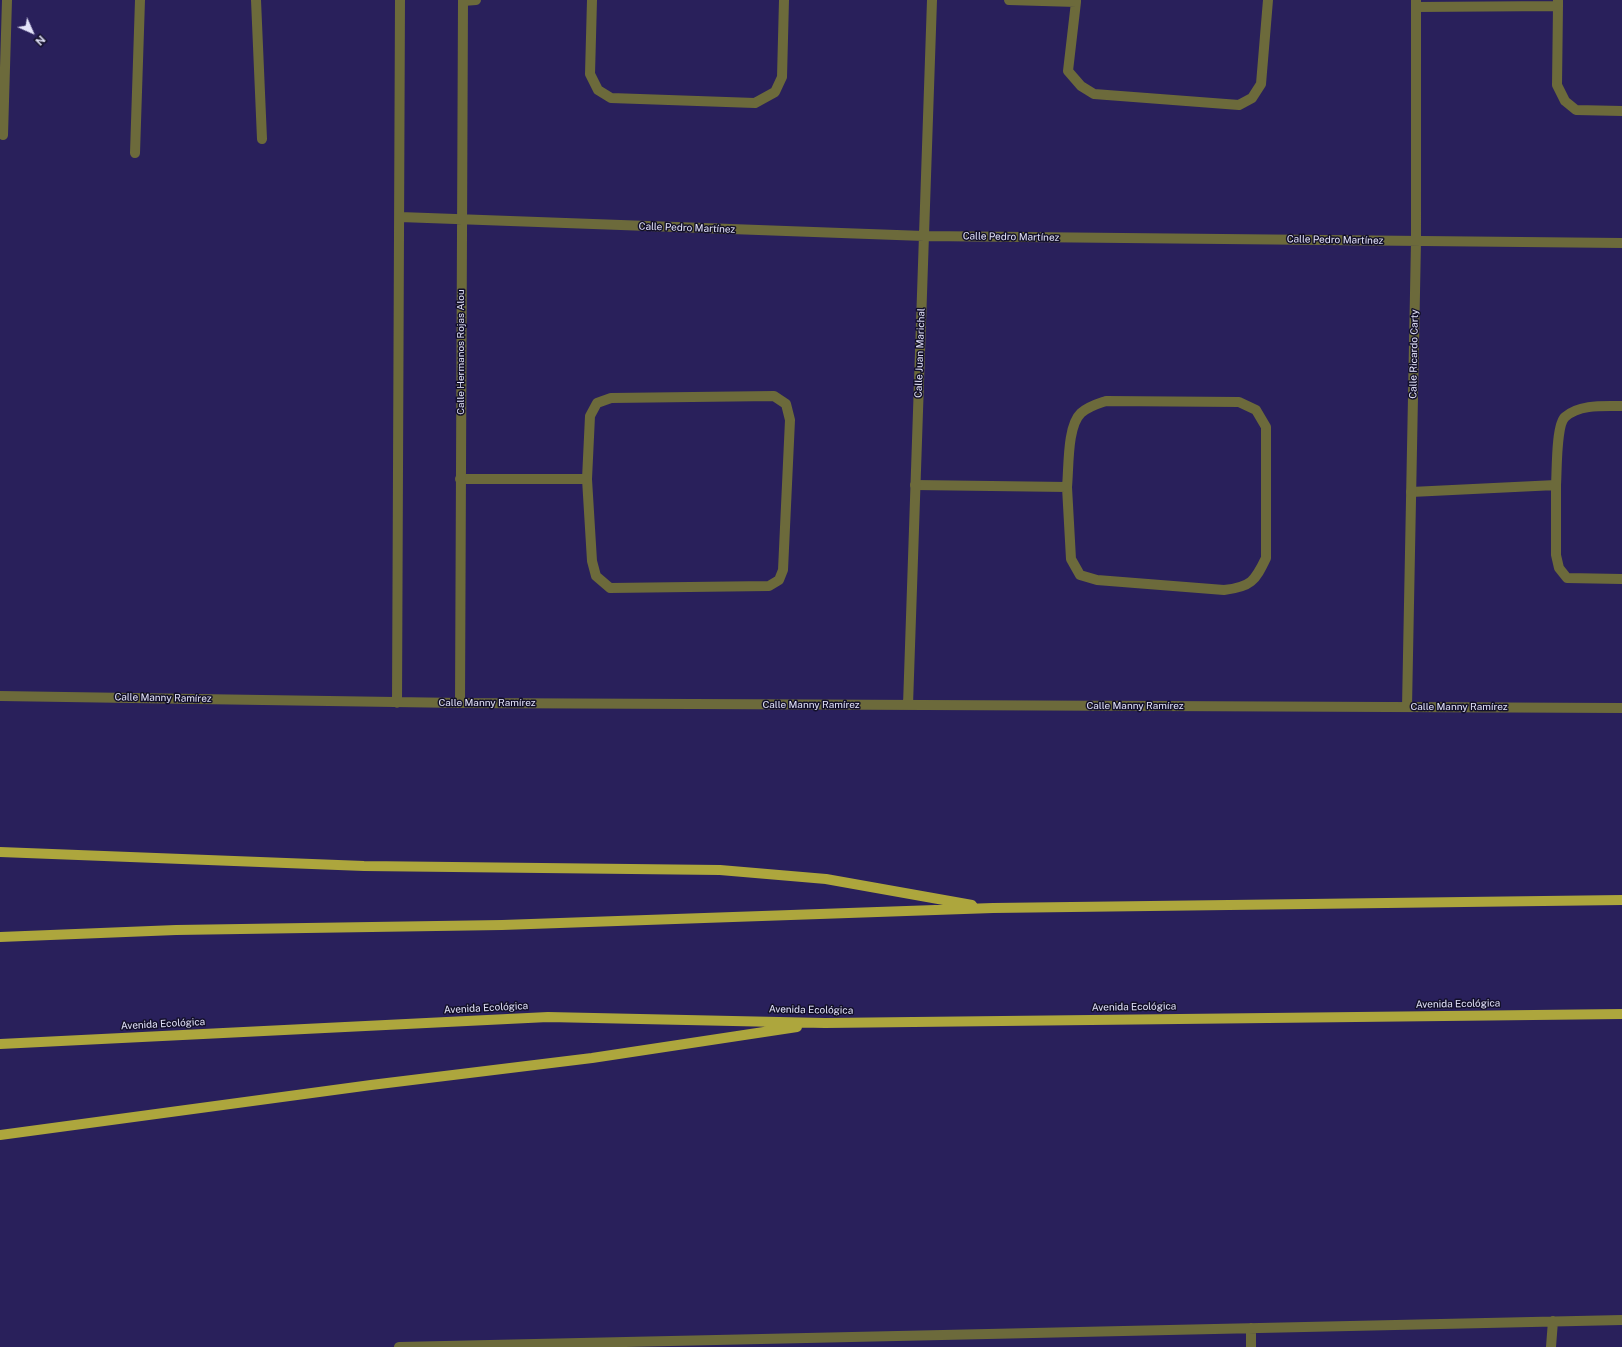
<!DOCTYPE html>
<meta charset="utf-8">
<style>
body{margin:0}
#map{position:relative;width:1622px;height:1347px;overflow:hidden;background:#29205b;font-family:"Public Sans",sans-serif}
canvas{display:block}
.north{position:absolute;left:12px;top:12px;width:40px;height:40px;-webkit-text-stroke:3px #13102a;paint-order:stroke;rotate:135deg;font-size:11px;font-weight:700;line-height:16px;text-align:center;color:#e4e4fb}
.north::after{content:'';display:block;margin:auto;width:14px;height:18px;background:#e4e4fb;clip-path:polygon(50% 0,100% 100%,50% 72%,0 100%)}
</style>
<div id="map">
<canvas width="1622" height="1347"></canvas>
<div class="north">N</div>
</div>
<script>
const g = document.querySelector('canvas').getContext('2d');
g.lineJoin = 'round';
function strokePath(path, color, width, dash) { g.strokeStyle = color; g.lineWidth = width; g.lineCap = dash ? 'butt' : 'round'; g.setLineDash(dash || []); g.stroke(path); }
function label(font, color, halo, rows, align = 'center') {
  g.font = font + ' "Public Sans",sans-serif'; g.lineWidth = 3; g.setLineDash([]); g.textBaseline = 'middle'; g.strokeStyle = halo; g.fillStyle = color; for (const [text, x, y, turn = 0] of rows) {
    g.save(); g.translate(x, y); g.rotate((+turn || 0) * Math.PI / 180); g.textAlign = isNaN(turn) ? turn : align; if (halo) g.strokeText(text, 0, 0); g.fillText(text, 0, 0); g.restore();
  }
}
strokePath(new Path2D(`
 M256 0 262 139
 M592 0 590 74 598 90 611 98 755 103 775 92 782 77 784 0
 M1009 0 1076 2V0
 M463 1 476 0
 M1076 2 1068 71 1081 86 1094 94 1239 105 1252 98 1261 84 1268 0
 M1558 6 1557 85 1565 101 1576 110 1622 111
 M1416 7 1558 6V0
 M3 135 7 0
 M135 153 140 0
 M460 479H587L590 416 597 403 611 398 774 396 786 404 790 420 783 570 779 580 769 586 610 588 596 576 592 561 587 479
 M915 485 1067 487C1069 467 1067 426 1081 413 1089 406 1097 404 1106 401L1239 402 1256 410 1266 427V558C1255 581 1251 587 1224 590L1097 580 1080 575 1071 559 1067 487
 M1556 485V555L1559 568 1567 578 1622 579
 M1411 492 1556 485C1557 471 1556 425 1565 417 1579 404 1604 406 1622 406`), '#6c6a3b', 10);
strokePath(new Path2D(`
 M400 217 924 236 1622 243
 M0 696 460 703 1622 708
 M397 703 400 0
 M460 703 463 0
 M908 705 932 0
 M1407 707 1416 241V0
 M1251 1328V1347
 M399 1347 1622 1320
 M1551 1347 1553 1321`), '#6c6a3b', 10);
strokePath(new Path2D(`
 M0 852 364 866 720 870 826 879 972 905
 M0 937 176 930 502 925 993 908 1622 900
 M0 1044 548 1017 825 1023 1622 1014
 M0 1135 371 1085 592 1058 797 1027`), '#ada63d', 10);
label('10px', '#e4e4fb', '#13102a', [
 ["Calle Pedro Martínez",687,228,2],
 ["Calle Pedro Martínez",1011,237,1],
 ["Calle Pedro Martínez",1335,240,1],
 ["Calle Hermanos Rojas Alou",461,352,-90],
 ["Calle Juan Marichal",920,353,-88],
 ["Calle Ricardo Carty",1414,354,-89],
 ["Calle Manny Ramírez",163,698,1],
 ["Calle Manny Ramírez",487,703],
 ["Calle Manny Ramírez",811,705],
 ["Calle Manny Ramírez",1135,706],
 ["Calle Manny Ramírez",1459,707],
 ["Avenida Ecológica",1458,1004,-1],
 ["Avenida Ecológica",1134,1007,-1],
 ["Avenida Ecológica",486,1008,-3],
 ["Avenida Ecológica",811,1010,1],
 ["Avenida Ecológica",163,1024,-3]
]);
</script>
